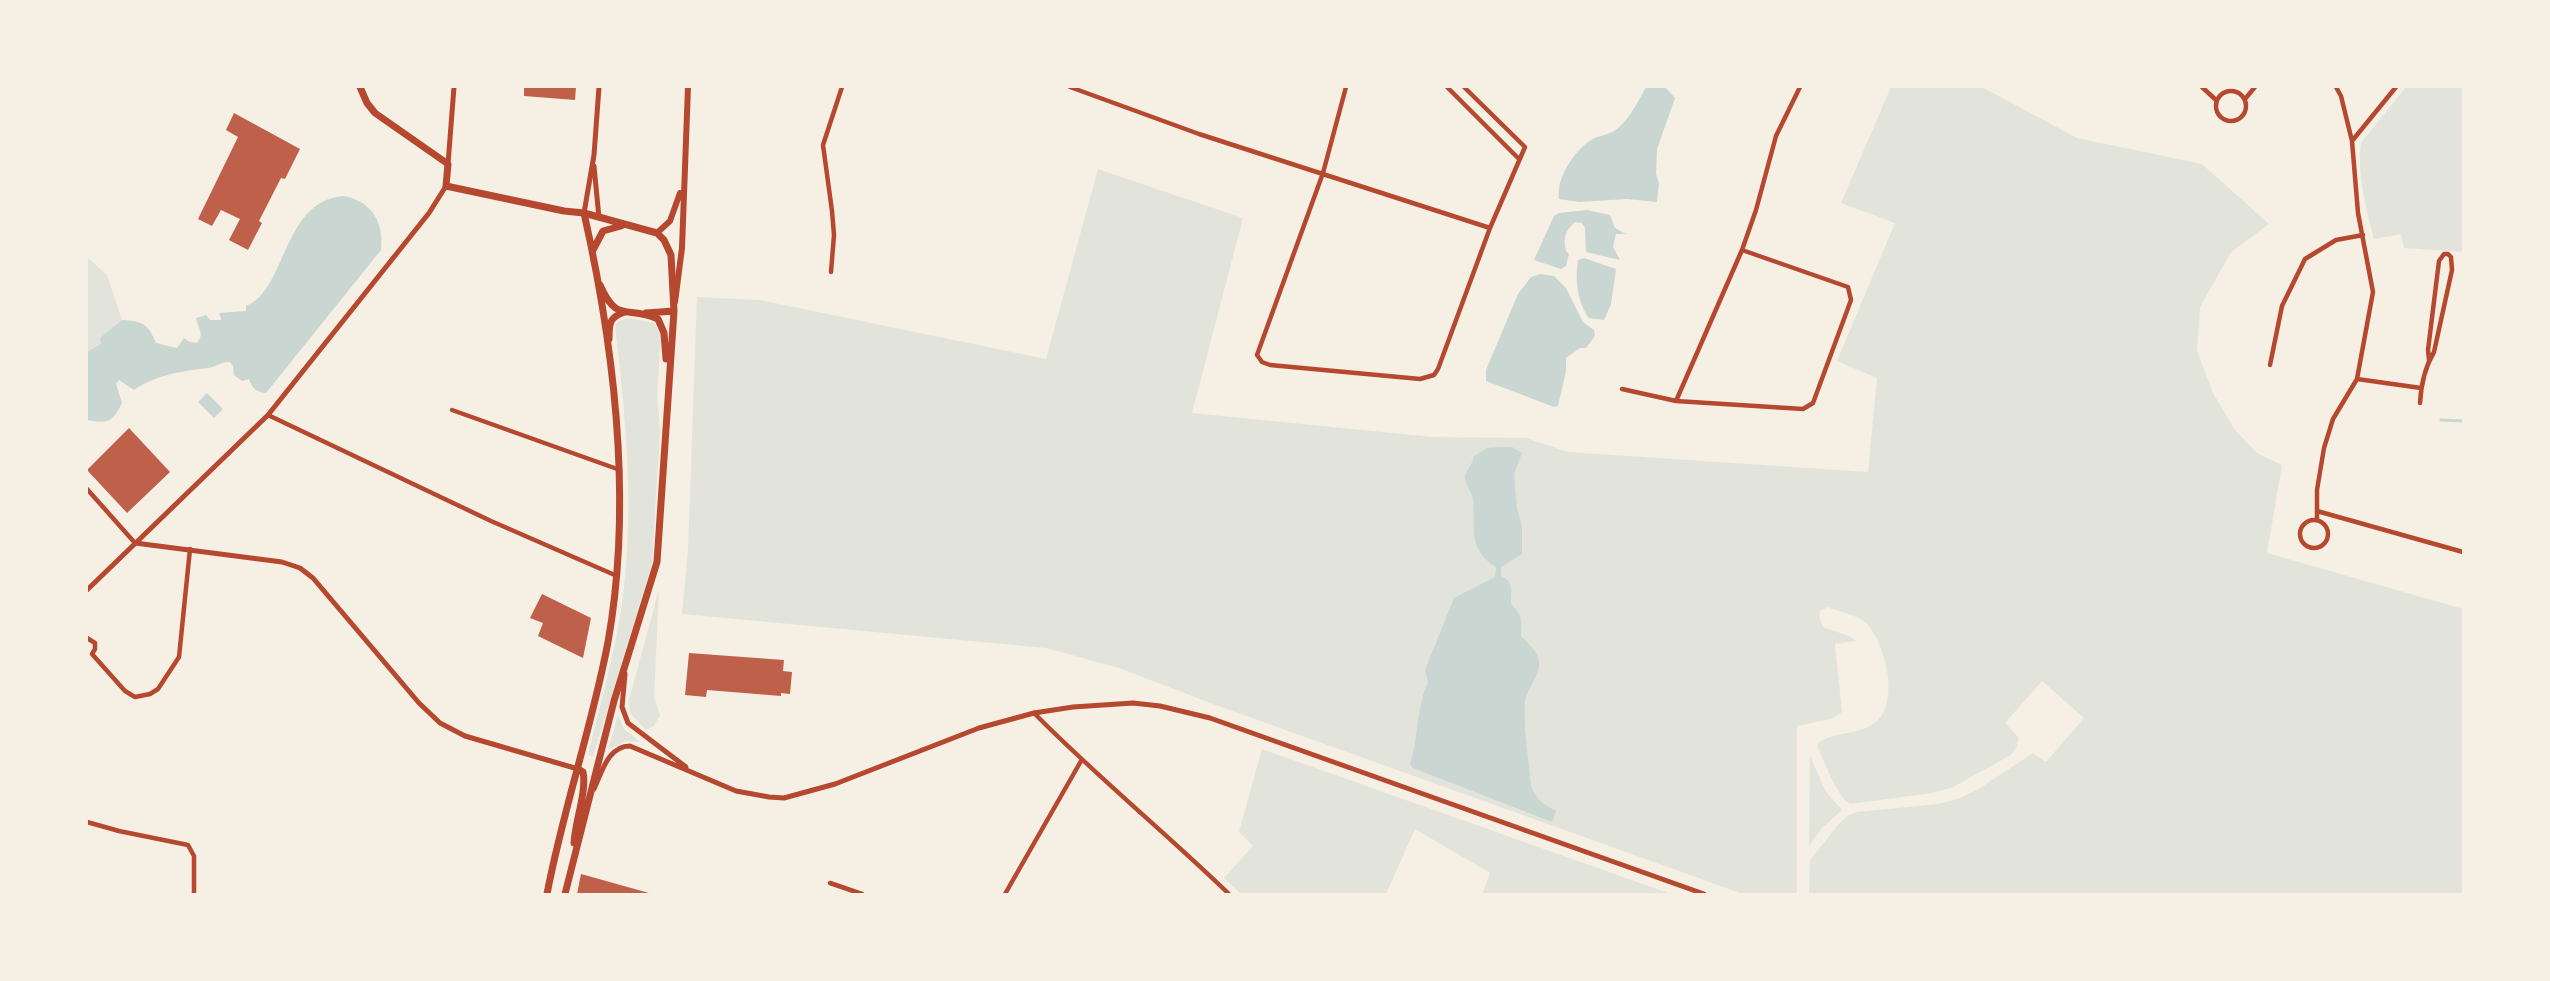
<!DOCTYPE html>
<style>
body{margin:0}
#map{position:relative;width:2550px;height:981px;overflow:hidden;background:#f6efe4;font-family:"IBM Plex Sans",sans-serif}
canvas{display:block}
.frame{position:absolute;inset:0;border:88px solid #f6efe4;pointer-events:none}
</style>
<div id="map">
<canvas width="2550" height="981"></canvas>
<div class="frame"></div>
</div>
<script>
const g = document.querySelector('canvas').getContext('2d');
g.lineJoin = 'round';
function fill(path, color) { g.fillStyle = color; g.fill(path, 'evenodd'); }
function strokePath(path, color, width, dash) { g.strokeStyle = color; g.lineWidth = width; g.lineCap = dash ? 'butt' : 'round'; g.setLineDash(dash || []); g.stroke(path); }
fill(new Path2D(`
 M1891 87H1982L2077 138 2202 164 2269 224 2231 252 2200 307 2197 351 2213 393 2235 430 2257 453 2282 465 2267 553 2463 609V894H1809L1810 860 1838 825 1847 816 1856 812 1939 804 1957 799 1977 790 2033 753 2046 762 2084 718 2042 681 2005 723 2019 738 2016 748 2011 755 1953 787 1932 793 1850 804C1838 798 1824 761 1818 748V743C1835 730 1862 736 1878 720 1899 699 1885 643 1867 624 1858 615 1840 612 1828 607L1820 611 1819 616 1823 627 1849 636 1857 641 1835 644 1842 712 1831 719 1797 726V894H1743L1213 704 1119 668 1046 648 682 614 688 550 697 297 760 300 1046 359 1098 169 1243 218 1192 413 1433 437 1526 438 1568 452 1868 472 1877 378 1837 361 1895 223 1841 203Z
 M2406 87H2463V252L2404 248 2401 234 2374 239C2366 208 2357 175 2361 143Z
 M87 257 107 275 122 320 99 347 87 352Z
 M629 318 654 323 661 335 657 394 660 430 652 563 593 757 588 755C602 696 620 637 625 577 633 494 625 409 615 326L618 321Z
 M659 589 654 698 660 715 654 726 646 730 630 713 629 700Z
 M618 715 624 729 640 742 626 741 608 750Z
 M1262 749 1671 894H1482L1490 873 1415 829 1386 894H1241L1224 878 1253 846 1239 832Z
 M1810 756 1826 792 1842 810 1821 829 1809 846Z`), '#e2e4dc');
fill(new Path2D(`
 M1646 87H1665L1675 98 1657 149 1656 174 1659 183 1657 202 1627 199 1579 202 1559 199C1556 178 1574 151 1591 140 1599 135 1610 135 1617 129 1631 117 1637 103 1646 87Z
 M343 196C372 201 384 222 381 250L266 393C256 392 252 388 249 379L242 381 234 375 233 366 230 362C219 362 216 367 208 368 183 371 155 375 134 390L119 380 116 384 122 403C113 422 108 424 87 420V352L101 344 100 338 122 320C143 321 148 324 156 343L177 348 184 338 190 342 197 343C205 333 198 329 196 318L206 315 210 320H221V318L219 313 246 311V306C287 290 282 201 343 196Z
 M1587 210 1610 215 1615 228 1626 234H1616L1613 247 1620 260 1586 252 1585 228 1582 223 1575 222C1565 231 1563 238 1566 251L1569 254 1566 266 1561 269 1534 260 1554 216 1559 213Z
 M1584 258 1616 269 1611 304 1604 320 1589 318C1577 302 1575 279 1578 260Z
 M1540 274 1554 276 1566 288 1583 322 1594 330 1595 336 1586 348H1580L1566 358V371L1558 406 1554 407 1486 381V370L1518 294 1531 277Z
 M207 393 223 409 214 418 198 402Z
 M1504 447H1512L1522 453 1514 474 1517 509 1522 526V554L1501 567V576C1514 581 1511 592 1511 604 1522 614 1522 622 1521 636 1528 643 1539 652 1539 663 1540 676 1527 688 1525 702 1523 725 1529 761 1531 786 1536 800 1543 804 1556 811L1552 822 1413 768 1410 764C1419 737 1416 708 1428 682L1425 670 1454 598 1495 577 1496 567C1466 548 1476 527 1473 499 1472 492 1465 485 1465 477 1466 470 1473 464 1474 456L1487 448Z`), '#c9d6d2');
strokePath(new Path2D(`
 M2441 420 2463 421`), '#c9d6d2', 3);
fill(new Path2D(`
 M524 87H576L575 100 524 96Z
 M234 113 300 149 285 179 281 178 259 221 262 223 248 250 229 240 240 219 221 210 212 226 198 219 238 137 226 130Z
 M129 428 170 472 127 513 87 470Z
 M542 594 591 618 583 658 538 636 543 623 530 618Z
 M689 653 784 660 783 671 792 672 790 694 781 693V696L707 690 706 697 685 695Z
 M581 874 649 893V894H577Z`), '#bf614a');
strokePath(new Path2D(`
 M1070 87 1199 134 1490 228
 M1346 87 1323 173 1257 355 1262 362 1270 365 1420 379 1434 375 1438 369 1490 228 1525 147 1464 87
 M1447 87 1519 159
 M2202 87 2217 101
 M2216 106a15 15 0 1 1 30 0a15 15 0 1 1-30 0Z
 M2245 99 2255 87
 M2352 141 2396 87
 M831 272 834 235 832 211 823 145 842 87
 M2270 365 2282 306 2305 259 2336 240 2363 235
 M2357 379 2421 388
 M1622 389 1676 401 1803 409 1813 403 1851 300 1848 287 1742 250
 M1676 401 1742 250 1756 210 1776 136 1800 87
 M2420 403C2421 386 2425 367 2434 352L2452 270 2451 257 2448 254H2444L2439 261 2428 350 2429 360
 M452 410 620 470
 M268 415 491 521 617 576
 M87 489 135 543
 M2317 511 2463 552
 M2300 534a14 14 0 1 1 28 0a14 14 0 1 1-28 0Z
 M2317 520V490L2324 448 2333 419 2357 379 2373 292 2358 213 2352 141 2341 96 2336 87
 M87 638 95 643V649L92 654
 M92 654 125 691 135 697 150 694 158 689 179 657 190 549
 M1034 713C1096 776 1165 832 1229 894
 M87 822 119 831 188 845 194 856V894
 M830 883 862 894
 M1005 894 1081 761`), '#b5482f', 4.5);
strokePath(new Path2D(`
 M448 164 454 87
 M594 166 599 218
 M584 213 594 155 599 87
 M135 543 282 562 300 568 313 578 419 703 440 723 465 736 578 769
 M87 590 268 415 429 213 446 186
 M625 674 622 707 628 723 686 767
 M594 789C602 772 608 746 630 746L736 791 769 797 784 798 835 784 979 728 1034 713 1073 707 1133 703 1160 706 1210 718 1704 894`), '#b5482f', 5);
strokePath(new Path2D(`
 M657 233 670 221 680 193
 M675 302 682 248 688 87`), '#b5482f', 6);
strokePath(new Path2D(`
 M360 87 367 103 375 113 448 164 446 186 564 211 584 213 657 233 664 240 671 255 674 311 657 562 614 701 565 894
 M593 250 603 231 621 226
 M600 285C617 324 627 305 658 319L664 333 666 359
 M646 313 674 311
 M609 339C609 324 609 317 625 312
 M574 843C575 822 587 791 583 772L578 769
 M547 894C563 809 592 727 608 642 633 502 615 351 584 213`), '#b5482f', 7);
</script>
